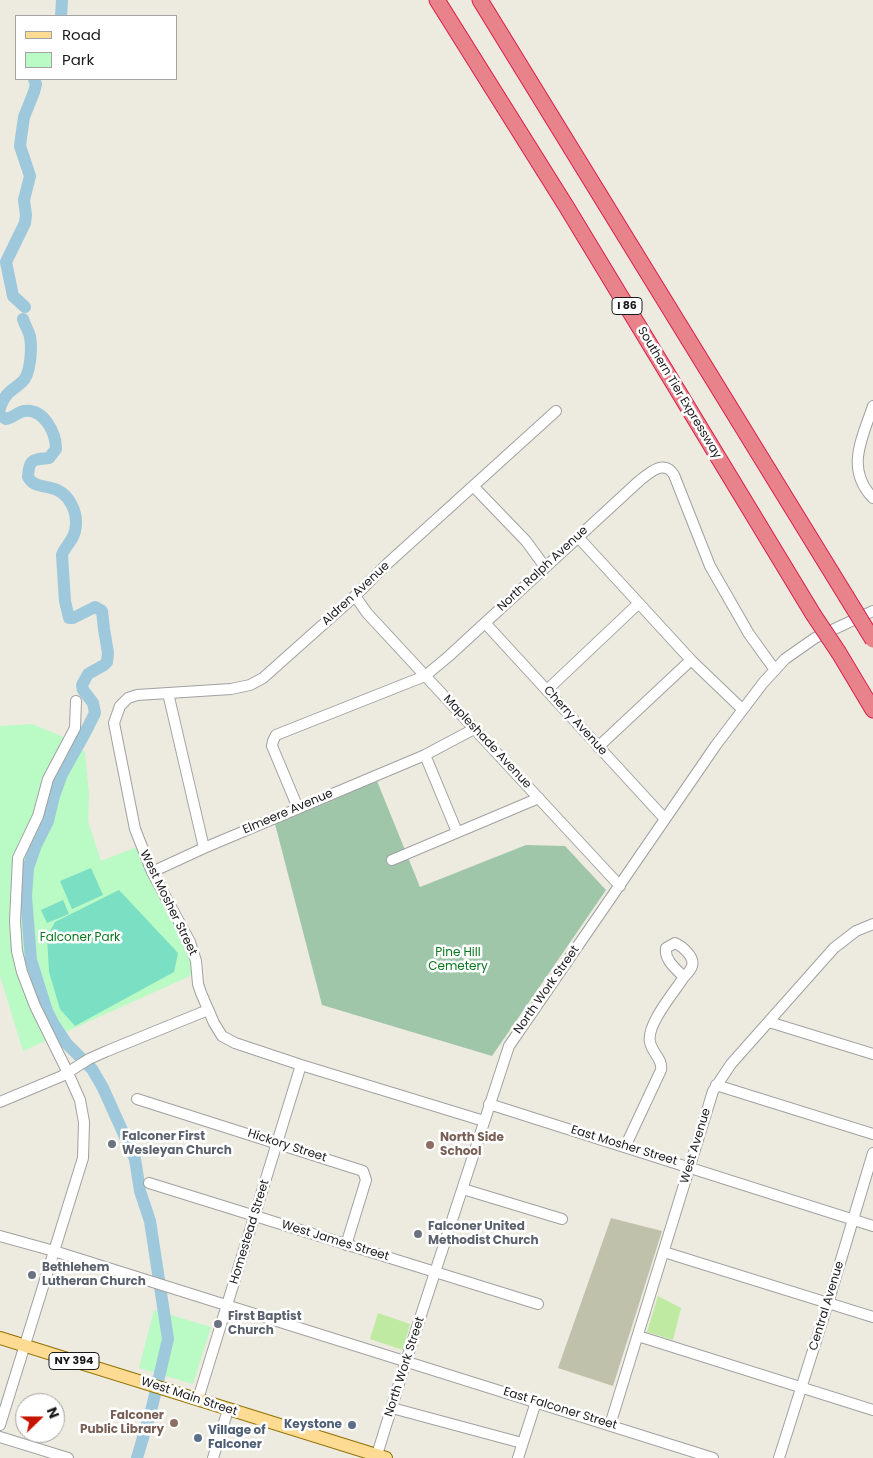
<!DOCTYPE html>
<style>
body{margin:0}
#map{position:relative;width:873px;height:1458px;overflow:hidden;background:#edeadf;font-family:Poppins,sans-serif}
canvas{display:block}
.legend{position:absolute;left:15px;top:15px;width:162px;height:65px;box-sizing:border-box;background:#fff;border:1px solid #a3a3a3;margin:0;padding:6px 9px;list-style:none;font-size:15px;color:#1a1a1a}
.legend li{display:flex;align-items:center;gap:10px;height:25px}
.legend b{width:25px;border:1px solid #a3a3a3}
.north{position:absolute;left:15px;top:1393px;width:50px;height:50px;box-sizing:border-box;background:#fff;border:1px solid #a3a3a3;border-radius:50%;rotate:68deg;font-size:14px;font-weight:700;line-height:20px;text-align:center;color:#1a1a1a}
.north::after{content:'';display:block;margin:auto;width:18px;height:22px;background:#c51500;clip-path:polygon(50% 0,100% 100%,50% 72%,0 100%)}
</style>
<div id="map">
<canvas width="873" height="1458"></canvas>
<ul class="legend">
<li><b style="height:6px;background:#fedb93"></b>Road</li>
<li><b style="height:14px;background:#b9fac5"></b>Park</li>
</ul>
<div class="north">N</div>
</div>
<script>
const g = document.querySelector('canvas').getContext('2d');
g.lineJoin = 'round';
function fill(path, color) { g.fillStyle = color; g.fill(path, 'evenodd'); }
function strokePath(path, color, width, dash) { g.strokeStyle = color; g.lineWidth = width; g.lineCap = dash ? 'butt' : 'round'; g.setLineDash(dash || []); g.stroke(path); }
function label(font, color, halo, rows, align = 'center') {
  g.font = font + ' Poppins,sans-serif'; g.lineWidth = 5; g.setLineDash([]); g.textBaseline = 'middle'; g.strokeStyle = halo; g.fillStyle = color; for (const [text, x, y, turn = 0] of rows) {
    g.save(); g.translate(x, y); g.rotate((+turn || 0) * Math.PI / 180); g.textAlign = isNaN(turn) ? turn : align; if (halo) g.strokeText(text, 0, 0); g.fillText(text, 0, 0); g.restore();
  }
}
fill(new Path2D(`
 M611 1218 662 1231 613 1386 558 1368Z`), '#bfc1ab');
fill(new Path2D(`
 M658 1296 681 1308 673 1340 647 1332Z
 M378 1313 410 1324 403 1350 370 1339Z`), '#beeaa2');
fill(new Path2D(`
 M377 781 420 887 526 845 565 846 606 890 492 1056 322 1005 275 824Z`), '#a0c6aa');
fill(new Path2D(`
 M32 724 66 738 85 752 89 795 88 821 101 861 137 847 187 947 193 969 190 976 23 1051 0 976V726Z
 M154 1310 211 1327 193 1384 139 1368Z`), '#b9fac5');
fill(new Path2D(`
 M91 868 103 895 72 909 60 881Z
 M119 890 178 953 174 972 75 1026 60 1009 49 972 47 937 55 922Z
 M63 900 69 914 47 923 41 910Z`), '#7adfc3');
strokePath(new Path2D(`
 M61 16 62 0
 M25 307 13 296 6 262 25 223 26 215 24 200 30 176 20 146 21 138 24 117 34 92 36 84 34 79
 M0 408C6 391 11 392 22 382 31 375 32 347 30 337 29 331 25 326 23 319
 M0 415 6 419C13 418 18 412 24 411 44 408 56 433 56 449L49 458C33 460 29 458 28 477 34 487 41 485 51 488 70 492 79 514 75 531 73 541 65 546 62 555L65 601 69 618H73L95 607 102 611 104 629 108 653 107 662 104 665 88 674 82 685 83 690 93 703 95 713 85 733 62 774 54 796 48 821 36 845 28 868 26 896 31 960 47 1011 53 1023 67 1044 92 1069 103 1088 135 1159 140 1191 150 1221 168 1339 152 1407 137 1458`), '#9ec8dc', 12);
const minor = new Path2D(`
 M873 406C862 439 845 469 873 498
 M473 486 526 541 545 567
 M578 537 691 660 742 709
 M355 596 367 613 620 886
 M485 623 665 819
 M547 690 639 603
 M168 693 204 848
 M598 747 691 660
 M425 755 457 832
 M298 808 272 746 273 741 276 735 425 676 449 656 638 482C648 474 664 458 674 475L710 566 749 634 775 670
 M392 860 539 798
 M152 872 204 848 425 755 474 729
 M675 943C682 946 695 957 692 966 691 970 687 974 684 977 677 970 664 960 666 948Z
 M769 1022 873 1054
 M716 1085 873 1134
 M137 1099 363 1171 366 1180 346 1245
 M0 1102 62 1076 89 1059 107 1051 208 1010
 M489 1104 873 1226
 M484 1121 301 1065 235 1043 222 1036 214 1023 201 993 198 984 196 961 190 942 152 872 135 829 114 723 120 706 128 698 137 695 231 689 250 685 263 678 355 596 387 564 556 411
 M625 1147 661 1070C663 1059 652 1053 650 1042 646 1025 675 991 684 977
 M149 1183 538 1304
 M463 1189 562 1219
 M0 1236 54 1251 713 1458
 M664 1252 873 1317
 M638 1336 873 1410
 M198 1399 301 1065
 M392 1408 522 1443
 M0 1425 83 1158 84 1122 80 1100 68 1073 35 1006 22 972 17 951 15 921 18 858 38 816 48 779 75 728 76 701
 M610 1425 713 1091 731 1064 834 948 856 931 873 924
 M0 1437 68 1458
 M213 1458 228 1410
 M376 1458 406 1361 509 1046 716 745 763 683 785 659 815 638 873 611
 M518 1458 536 1402
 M779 1458 828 1303 873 1153`);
const major = new Path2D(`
 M0 1338 386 1458`);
const highway = new Path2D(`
 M437 0 566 206 813 614
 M480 0 846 596
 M839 653 873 710`);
strokePath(minor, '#a1a1a1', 12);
strokePath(major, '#917000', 14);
strokePath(highway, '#d91e4b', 17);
strokePath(minor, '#fff', 10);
strokePath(major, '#fedb93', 12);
strokePath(highway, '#e8838b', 15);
const highwayBridge = new Path2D(`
 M846 596 873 640
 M813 614 839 653`);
strokePath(highwayBridge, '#d91e4b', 17, []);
strokePath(highwayBridge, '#e8838b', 15);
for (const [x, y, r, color] of [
 [112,1144,5,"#6b7280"],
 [430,1145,5,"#8d6e63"],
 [418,1234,5,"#6b7280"],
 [32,1275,5,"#6b7280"],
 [218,1324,5,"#6b7280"],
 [174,1423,5,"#8d6e63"],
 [352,1425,5,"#5c6f8a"],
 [198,1438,5,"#5c6f8a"]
]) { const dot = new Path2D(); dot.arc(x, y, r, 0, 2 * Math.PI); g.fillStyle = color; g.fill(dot); strokePath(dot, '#fff', 2); }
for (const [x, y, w] of [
 [627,306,30],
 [74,1361,50]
]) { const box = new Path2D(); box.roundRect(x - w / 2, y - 8.5, w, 17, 4); g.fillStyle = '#fff'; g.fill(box); strokePath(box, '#1a1a1a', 1); }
label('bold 11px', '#1a1a1a', null, [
 ["I 86",627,306],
 ["NY 394",74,1361]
]);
label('12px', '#1a1a1a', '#fff', [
 ["Southern Tier Expressway",679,393,59],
 ["North Ralph Avenue",543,569,-43],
 ["Aldren Avenue",356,594,-43],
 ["Cherry Avenue",575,721,48],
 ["Mapleshade Avenue",487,742,47],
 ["Elmeere Avenue",288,812,-23],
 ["West Mosher Street",168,903,64],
 ["North Work Street",547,990,-55],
 ["Hickory Street",287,1146,18],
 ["East Mosher Street",624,1146,17],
 ["West Avenue",696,1146,-73],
 ["Homestead Street",250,1232,-73],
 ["West James Street",335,1241,17],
 ["Central Avenue",827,1306,-73],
 ["North Work Street",405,1367,-72],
 ["West Main Street",189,1397,18],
 ["East Falconer Street",560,1409,17]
]);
label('12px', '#08791d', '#fff', [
 ["Falconer Park",80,938],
 ["Pine Hill",458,953],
 ["Cemetery",458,967]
]);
label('bold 12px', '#5b616d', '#fff', [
 ["Falconer First",122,1137],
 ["Wesleyan Church",122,1151],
 ["Falconer United",428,1227],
 ["Methodist Church",428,1241],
 ["Bethlehem",42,1268],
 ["Lutheran Church",42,1282],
 ["First Baptist",228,1317],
 ["Church",228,1331]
], 'left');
label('bold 12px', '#785e54', '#fff', [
 ["North Side",440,1138],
 ["School",440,1152],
 ["Falconer",164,1416,"right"],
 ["Public Library",164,1430,"right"]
], 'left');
label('bold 12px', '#4e5e75', '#fff', [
 ["Keystone",342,1425],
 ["Village of",208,1431,"left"],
 ["Falconer",208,1445,"left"]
], 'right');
</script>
